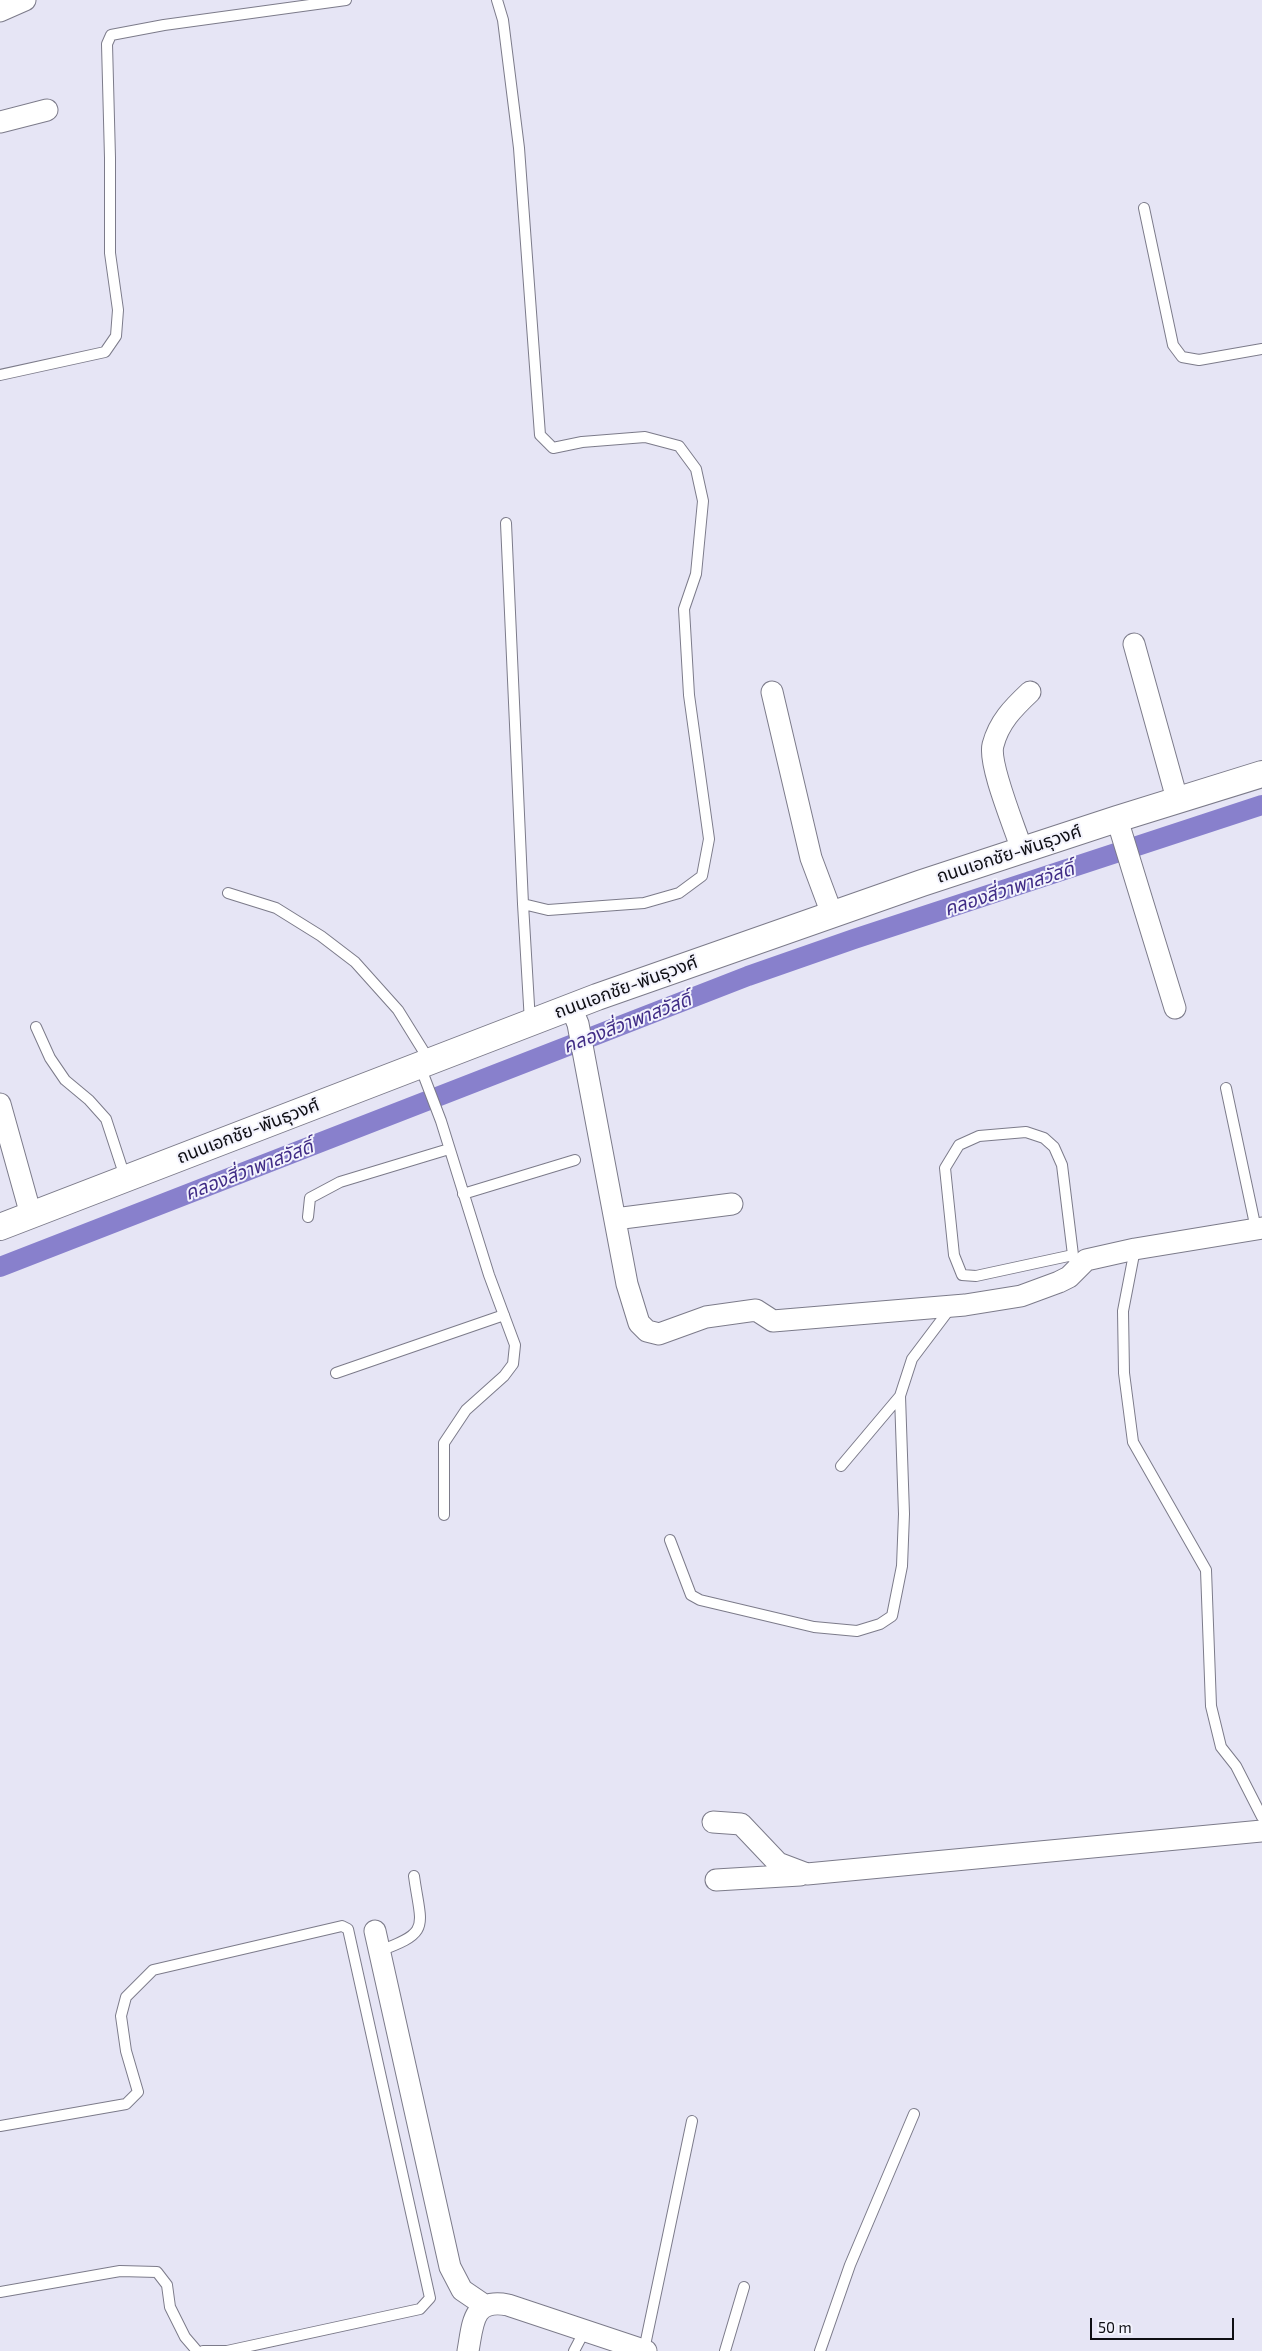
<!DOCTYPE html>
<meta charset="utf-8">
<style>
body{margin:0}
#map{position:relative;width:1262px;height:2351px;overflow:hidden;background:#e6e5f5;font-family:"Exo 2",sans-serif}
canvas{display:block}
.scale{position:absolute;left:1090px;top:2318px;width:144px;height:22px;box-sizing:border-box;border:2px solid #0e0e13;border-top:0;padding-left:6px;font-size:15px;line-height:18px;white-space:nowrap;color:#0e0e13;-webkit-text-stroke:4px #f3f3fd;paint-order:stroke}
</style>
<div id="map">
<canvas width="1262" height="2351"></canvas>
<div class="scale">50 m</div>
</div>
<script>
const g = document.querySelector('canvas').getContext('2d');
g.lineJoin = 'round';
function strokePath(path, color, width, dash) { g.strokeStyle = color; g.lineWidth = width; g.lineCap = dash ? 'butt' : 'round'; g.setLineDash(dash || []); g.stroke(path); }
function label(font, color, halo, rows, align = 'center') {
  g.font = font + ' "Exo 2","Noto Sans Thai",sans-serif'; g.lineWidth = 4; g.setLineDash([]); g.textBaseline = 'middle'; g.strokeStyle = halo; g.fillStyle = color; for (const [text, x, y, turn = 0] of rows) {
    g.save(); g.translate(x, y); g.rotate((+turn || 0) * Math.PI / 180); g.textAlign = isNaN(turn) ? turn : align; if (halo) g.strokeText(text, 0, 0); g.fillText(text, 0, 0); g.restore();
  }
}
strokePath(new Path2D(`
 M0 1267 748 976 854 939 1262 805`), '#8880cc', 20);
const service = new Path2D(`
 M497 0 503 20 519 148 540 435 553 448 582 442 645 437 679 446 696 469 703 501 696 574 684 609 689 695 709 839 702 876 679 893 644 903 548 910 523 904 530 1022
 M1144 208 1173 345 1182 357 1199 360 1262 349
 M0 375 105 352 116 336 118 310 110 253V158L107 44 111 35 164 25 346 0
 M506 523 523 904
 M228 893 276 908 321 936 355 962 398 1010 429 1060
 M36 1027 50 1058 65 1080 89 1100 106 1119 125 1177
 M420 1066 441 1121 489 1275 515 1345 513 1364 504 1376 466 1410 444 1443V1515
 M1226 1088 1256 1229
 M463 1194 575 1160
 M308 1217 310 1198 340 1182 449 1149
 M1135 1249 1123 1311 1124 1373 1133 1442 1206 1570 1211 1706 1221 1747 1236 1766 1262 1817
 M1073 1255 976 1276 962 1275 954 1255 945 1168 959 1145 979 1136 1026 1132 1044 1138 1054 1147 1062 1165 1073 1255 1076 1268
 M336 1373 504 1315
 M841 1466 900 1396 912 1359 952 1306
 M670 1540 691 1595 700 1600 814 1627 857 1631 880 1624 892 1616 902 1566 904 1514 900 1396
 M379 1951C432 1932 421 1927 414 1876
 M0 2126 126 2104 138 2092 126 2051 121 2016 126 1997 153 1970 342 1926 348 1929 430 2298 420 2309 227 2351H203
 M0 2292 120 2271 157 2272 167 2285 170 2307 185 2337 197 2351
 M644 2350 692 2121
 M574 2351 584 2332
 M725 2351 744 2287
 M820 2351 850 2265 914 2114`);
const minor = new Path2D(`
 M0 11 25 0
 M0 122 47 110
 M1134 644 1177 799
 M772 692 811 858 832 914
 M1117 819 1175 1008
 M1022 850C1015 828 988 764 993 745 999 722 1013 708 1030 692
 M571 1007 578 1024 627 1284 639 1323 647 1331 659 1334 706 1317 756 1310 773 1321 965 1305 1021 1296 1059 1282 1069 1277 1086 1260 1135 1249 1262 1228
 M0 1104 31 1215
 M615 1219 732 1204
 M713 1822 741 1824 778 1863 807 1874 1262 1831
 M716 1880 800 1875
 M375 1931 450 2267 462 2290 484 2305
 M468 2351C473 2324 472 2298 508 2305L646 2351`);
const tertiary = new Path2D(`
 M0 1227 597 997 922 883 1117 819 1262 774`);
strokePath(service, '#7c7b8a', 12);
strokePath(minor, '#7c7b8a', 23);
strokePath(tertiary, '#7c7b8a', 28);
strokePath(service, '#fff', 10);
strokePath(minor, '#fff', 21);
strokePath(tertiary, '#fff', 26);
label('18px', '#0e0e13', '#f3f3fd', [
 ["ถนนเอกชัย-พันธุวงศ์",1009,854,-18],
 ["ถนนเอกชัย-พันธุวงศ์",626,987,-20],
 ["ถนนเอกชัย-พันธุวงศ์",248,1131,-21]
]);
label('italic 19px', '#402c86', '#f3f3fd', [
 ["คลองสี่วาพาสวัสดิ์",1009,889,-18],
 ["คลองสี่วาพาสวัสดิ์",627,1023,-21],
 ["คลองสี่วาพาสวัสดิ์",249,1170,-21]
]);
</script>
